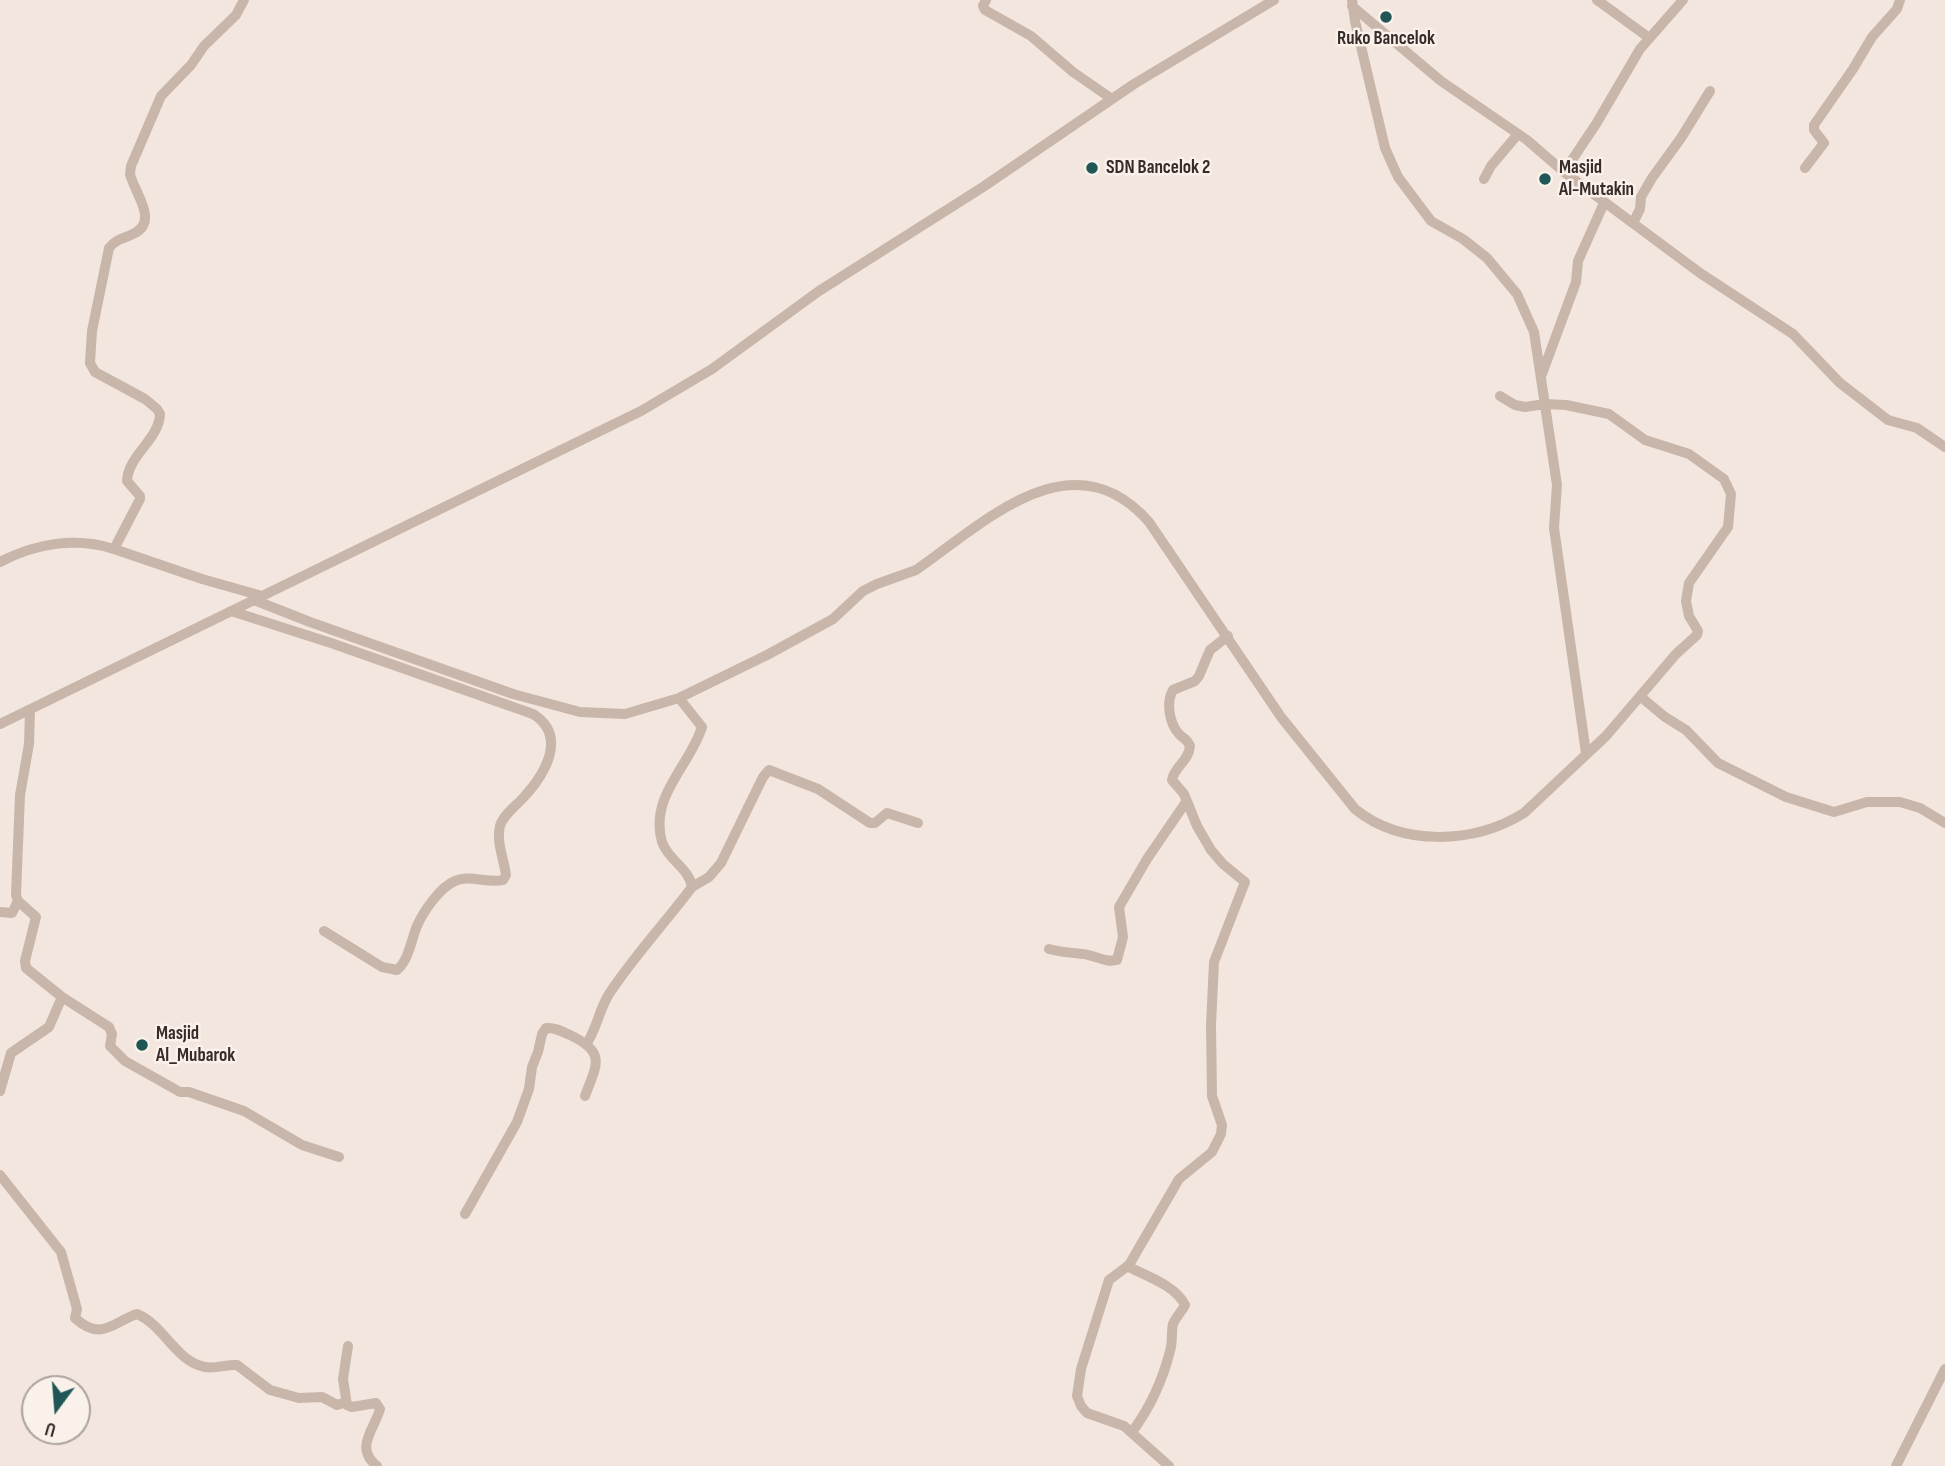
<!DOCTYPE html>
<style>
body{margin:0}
#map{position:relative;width:1945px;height:1466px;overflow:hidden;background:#f2e6de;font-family:"Sofia Sans Condensed",sans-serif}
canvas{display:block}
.north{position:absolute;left:21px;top:1375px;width:70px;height:70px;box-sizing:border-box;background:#f9f1ea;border:2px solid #aba29d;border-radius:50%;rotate:196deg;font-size:19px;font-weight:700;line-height:28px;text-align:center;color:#372c29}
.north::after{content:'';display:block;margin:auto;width:24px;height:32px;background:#205756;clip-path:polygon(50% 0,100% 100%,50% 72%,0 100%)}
</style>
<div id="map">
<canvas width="1945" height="1466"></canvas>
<div class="north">U</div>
</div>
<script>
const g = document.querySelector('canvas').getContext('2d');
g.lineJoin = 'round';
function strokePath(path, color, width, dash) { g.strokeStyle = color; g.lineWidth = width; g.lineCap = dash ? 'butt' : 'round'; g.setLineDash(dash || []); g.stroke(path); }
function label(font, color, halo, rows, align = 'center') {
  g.font = font + ' "Sofia Sans Condensed",sans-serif'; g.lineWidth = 5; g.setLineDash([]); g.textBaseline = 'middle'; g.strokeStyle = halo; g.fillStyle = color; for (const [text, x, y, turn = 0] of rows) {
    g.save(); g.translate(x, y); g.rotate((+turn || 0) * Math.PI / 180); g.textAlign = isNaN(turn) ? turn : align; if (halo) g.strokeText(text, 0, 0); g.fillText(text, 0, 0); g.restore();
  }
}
strokePath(new Path2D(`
 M244 0 236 15 204 46 191 65 161 96 131 166 130 174C134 192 160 222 133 234 123 239 116 239 109 248L92 331 90 363 95 372 145 399 157 409 160 414C159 440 128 455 127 481L140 496V499L114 549 202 579 262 596
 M986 0 983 6 985 10 1031 36 1073 72 1112 99
 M1352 0 1355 21 1385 148 1398 177 1431 221 1463 239 1487 258 1517 294 1534 332 1557 485 1554 528 1586 753
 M1597 0 1648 37
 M1352 6 1441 81 1527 140 1564 172 1596 124 1640 49 1683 0
 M1805 168 1824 143 1814 130V125L1853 69 1872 37 1897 9 1900 0
 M1564 172 1700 273 1793 334 1840 383 1888 420 1917 428 1945 447
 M1484 179 1491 166 1518 134
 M1633 223 1640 209 1641 197 1652 178 1681 138 1710 91
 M1542 374 1576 282 1578 261 1604 203
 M0 562C36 543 76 537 114 549
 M254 600 310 622 513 694 580 712 625 714 679 698 767 655 833 619 863 591 877 584 916 570C985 522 1072 435 1149 522L1281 717 1355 809C1402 847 1474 844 1524 813L1606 736 1676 654 1697 635 1698 631 1689 616 1686 601 1689 583 1728 527 1731 494 1724 479 1689 454 1645 440 1609 414 1566 405 1545 404 1525 407 1515 405 1500 396
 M231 611 331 643 533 714C568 736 545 774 524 797 516 806 503 815 500 826 496 842 504 859 506 875L503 880C488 884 470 874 455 881 440 887 423 912 417 926 411 940 409 960 397 970L382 967 324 931
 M1641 697 1665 717 1686 730 1718 763 1786 797 1834 812 1867 802H1900L1920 808 1945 823
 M30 711 29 744 20 795 16 895 18 901 36 917 25 961 26 968 62 997 109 1027 112 1034 110 1046 125 1061 180 1092H189L244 1111 302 1145 339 1157
 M0 724 641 411 712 369 819 291 983 187 1134 84 1274 0
 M692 887 709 877 721 863 763 777 769 770 818 789 870 823H875L887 813 918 823
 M0 912 12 913 18 901
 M1049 949C1060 952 1071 953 1083 954 1095 955 1105 963 1117 960L1123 937 1119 907 1147 859 1186 802
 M587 1043C597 1028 599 1010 609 994 634 956 665 923 692 887 689 868 668 860 662 842 649 796 690 766 702 727L679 698
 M0 1091 11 1053 49 1027 62 997
 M0 1175 61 1252 77 1309 75 1318C101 1342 113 1322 137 1314 164 1325 175 1361 205 1367 216 1369 227 1364 237 1365L270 1390 299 1398 322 1397 337 1405 346 1402
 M465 1214 517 1122 529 1089 532 1067 538 1052 542 1034 546 1028C555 1027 563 1032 572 1036 607 1053 596 1066 585 1096
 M1127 1266C1146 1276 1175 1285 1185 1305 1182 1311 1176 1317 1173 1324 1171 1332 1173 1342 1170 1351 1163 1379 1149 1409 1132 1432
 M348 1346 343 1379 347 1405 352 1407 376 1403 380 1409C374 1430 354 1448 377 1466
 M1169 1466 1124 1426 1087 1413 1081 1406 1077 1396 1081 1369 1109 1280 1129 1265 1179 1179 1212 1152 1221 1134 1222 1125 1212 1096 1211 1025 1214 962 1245 882 1223 864 1211 850 1197 826 1184 794 1172 780C1174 767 1189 761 1190 746 1187 739 1184 739 1179 734 1169 723 1166 702 1173 690L1195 681 1199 676 1210 650 1228 636
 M1896 1466 1945 1369`), '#c9b6aa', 10);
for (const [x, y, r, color] of [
 [1386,17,7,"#205756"],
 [1092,168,7,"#205756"],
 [1545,179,7,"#205756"],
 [142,1045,7,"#205756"]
]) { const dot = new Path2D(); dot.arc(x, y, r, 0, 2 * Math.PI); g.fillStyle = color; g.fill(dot); strokePath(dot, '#f9f1ea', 2.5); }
label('bold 19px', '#372c29', '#f9f1ea', [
 ["Ruko Bancelok",1386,39,"center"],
 ["SDN Bancelok 2",1106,168],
 ["Masjid",1559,168],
 ["Al-Mutakin",1559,190],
 ["Masjid",156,1034],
 ["Al_Mubarok",156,1056]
], 'left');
</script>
